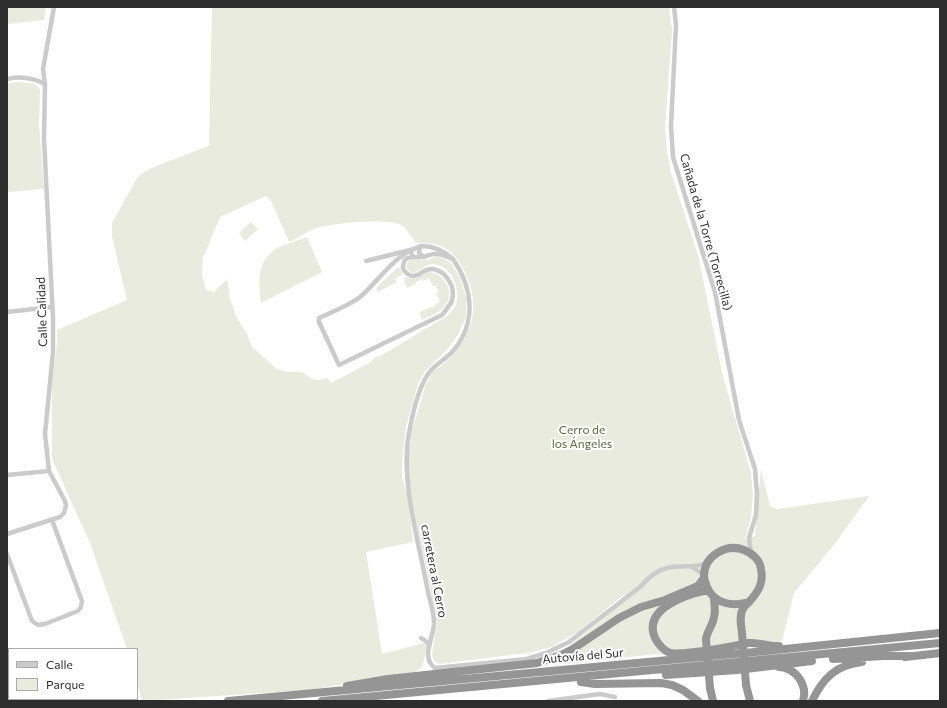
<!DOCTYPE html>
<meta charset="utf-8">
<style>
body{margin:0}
#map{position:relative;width:947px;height:708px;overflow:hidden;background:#fff;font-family:Commissioner,sans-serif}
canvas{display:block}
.frame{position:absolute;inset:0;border:8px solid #2e2e2e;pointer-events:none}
.legend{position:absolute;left:8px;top:648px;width:130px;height:52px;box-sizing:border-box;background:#fff;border:1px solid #ababab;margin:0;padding:5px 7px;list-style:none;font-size:12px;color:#2e2e2e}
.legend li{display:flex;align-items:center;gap:8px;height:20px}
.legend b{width:20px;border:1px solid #ababab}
</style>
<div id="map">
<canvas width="947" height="708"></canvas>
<div class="frame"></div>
<ul class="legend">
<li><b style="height:5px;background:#cbcbcb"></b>Calle</li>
<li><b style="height:11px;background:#e8ebdd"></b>Parque</li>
</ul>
</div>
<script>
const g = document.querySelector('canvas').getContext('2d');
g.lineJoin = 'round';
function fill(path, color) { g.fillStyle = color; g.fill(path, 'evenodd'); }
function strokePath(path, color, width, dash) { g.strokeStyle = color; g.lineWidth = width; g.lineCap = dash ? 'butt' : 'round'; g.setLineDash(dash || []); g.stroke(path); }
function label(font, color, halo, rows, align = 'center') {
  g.font = font + ' Commissioner,sans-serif'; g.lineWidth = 4; g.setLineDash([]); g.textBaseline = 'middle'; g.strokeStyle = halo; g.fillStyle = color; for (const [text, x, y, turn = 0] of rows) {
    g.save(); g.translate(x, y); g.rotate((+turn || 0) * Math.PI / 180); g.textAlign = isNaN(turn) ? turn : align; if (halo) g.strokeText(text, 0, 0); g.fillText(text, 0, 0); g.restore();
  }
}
fill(new Path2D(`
 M7 7H46L44 20 7 24Z
 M212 7H669L672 30 665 128 667 152 671 173 698 255 723 377 751 473 753 495 751 516 746 537 744 539 755 536 761 469 770 506 777 509 869 496 836 542 794 593 782 641 543 666 603 619 626 593 578 632 549 648 527 653 439 664 434 661 432 655 437 623 426 567 408 491V461L412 430 426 384 429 380 431 373C450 361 464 345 471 323 479 300 466 259 443 247 435 243 425 243 416 243 412 238 406 227 401 225 386 218 330 223 314 229 306 232 298 238 289 242L271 201 266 196 220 217 203 258 202 274 206 290 214 292 227 279 230 299 237 318 247 334 252 347 277 369 288 372H302L312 379 319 380 328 378 331 383 369 363 377 356 379 357 447 316C450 313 453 310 455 307 462 291 452 266 434 264 425 263 420 272 412 273 406 269 404 265 410 260H427L436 257 443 258 451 263 460 278 466 298V317L458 334 447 350 425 371 418 384 406 426 402 463V477L408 497 413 542 366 552 382 654 424 643H428L422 667 415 672 308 690 142 701 137 682V649H127L90 543 52 459V383L57 344V330L127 300 112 236V223L137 178 144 172 156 166 209 146Z
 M18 82 35 84 40 89 39 125 44 189 7 192V83Z
 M251 222 258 229 245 241 239 233Z
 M307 237 322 272 261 303C259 283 256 265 273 251 278 246 300 240 307 237Z
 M398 267 403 274 395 279 397 282 378 292 376 288Z
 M428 272C445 273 456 293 444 307 439 313 430 316 422 320L419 312 435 306V305L440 302 436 293 439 292 436 286H433L429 278 423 281 422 279 416 282V284L407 288 404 281 406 277 415 279Z`), '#e8ebdd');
strokePath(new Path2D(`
 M674 7 676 25 671 126 673 157 715 292 739 420 755 469 757 493 756 515 749 538 751 553
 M7 79C20 76 33 78 45 84
 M420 246 419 253 424 257
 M424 246C436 247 444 251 453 259 447 257 441 253 434 254 430 254 426 257 421 257 411 258 403 254 403 269 406 273 409 276 413 276 421 276 423 268 433 269 446 271 456 287 452 300 450 306 446 310 442 315L339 365 319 322V318C332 312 350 305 360 297 380 280 397 250 424 246Z
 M453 259C473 288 477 323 453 351 446 359 432 367 428 374 419 388 413 412 410 428 399 477 418 538 427 587 429 599 434 611 434 623 434 638 420 657 435 668L527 659 546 653 569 642 640 587C647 579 657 570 667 568 681 564 693 569 708 563
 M366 261 410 250 413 257
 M7 312 52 307
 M7 475 49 471
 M7 534 60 517 64 513 66 506 65 501 49 471 45 434 53 352V318L44 139 45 84 43 69 54 7
 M7 554 32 621 38 625 45 624 78 611 81 607 82 601 52 520
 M692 567 704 575
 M421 638 430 644
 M42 699V701
 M548 701 600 694 615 697`), '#cbcbcb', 4.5);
strokePath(new Path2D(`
 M708 590C688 594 642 608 655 638 658 644 664 651 670 653 674 654 681 653 685 653 700 652 713 650 728 647 734 646 742 644 749 643 759 642 769 647 779 646
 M742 633C741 625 739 615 743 609 744 606 747 604 749 602 758 592 764 583 761 569 760 560 752 553 744 550 726 543 704 556 704 576 704 580 706 584 707 587 714 604 733 607 749 602
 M706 639C707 631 713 625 714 617 716 610 714 604 714 597
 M905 657 940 653
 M833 659 883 656H910
 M779 667C796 668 808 685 803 701
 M666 675 737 670 812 661
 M581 682 595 684 661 683 672 685 683 690 698 701
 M746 685 750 701
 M347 686 388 679 537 663 561 655 573 649 619 618 641 607 665 600 698 586 704 578
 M710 688 713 701
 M228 701 766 651 940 633
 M322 701 940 643
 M812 701C823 678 836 665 862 662`), '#959595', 8);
strokePath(new Path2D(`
 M742 633 746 685
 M706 639 710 688`), '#959595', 8);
label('12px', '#2e2e2e', '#fff', [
 ["Cañada de la Torre (Torrecilla)",706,232,74],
 ["Calle Calidad",42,312,-92],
 ["carretera al Cerro",434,571,79],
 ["Autovía del Sur",583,656,-5]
]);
label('12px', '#5c683e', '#fff', [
 ["Cerro de",582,430],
 ["los Ángeles",582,444]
]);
</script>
